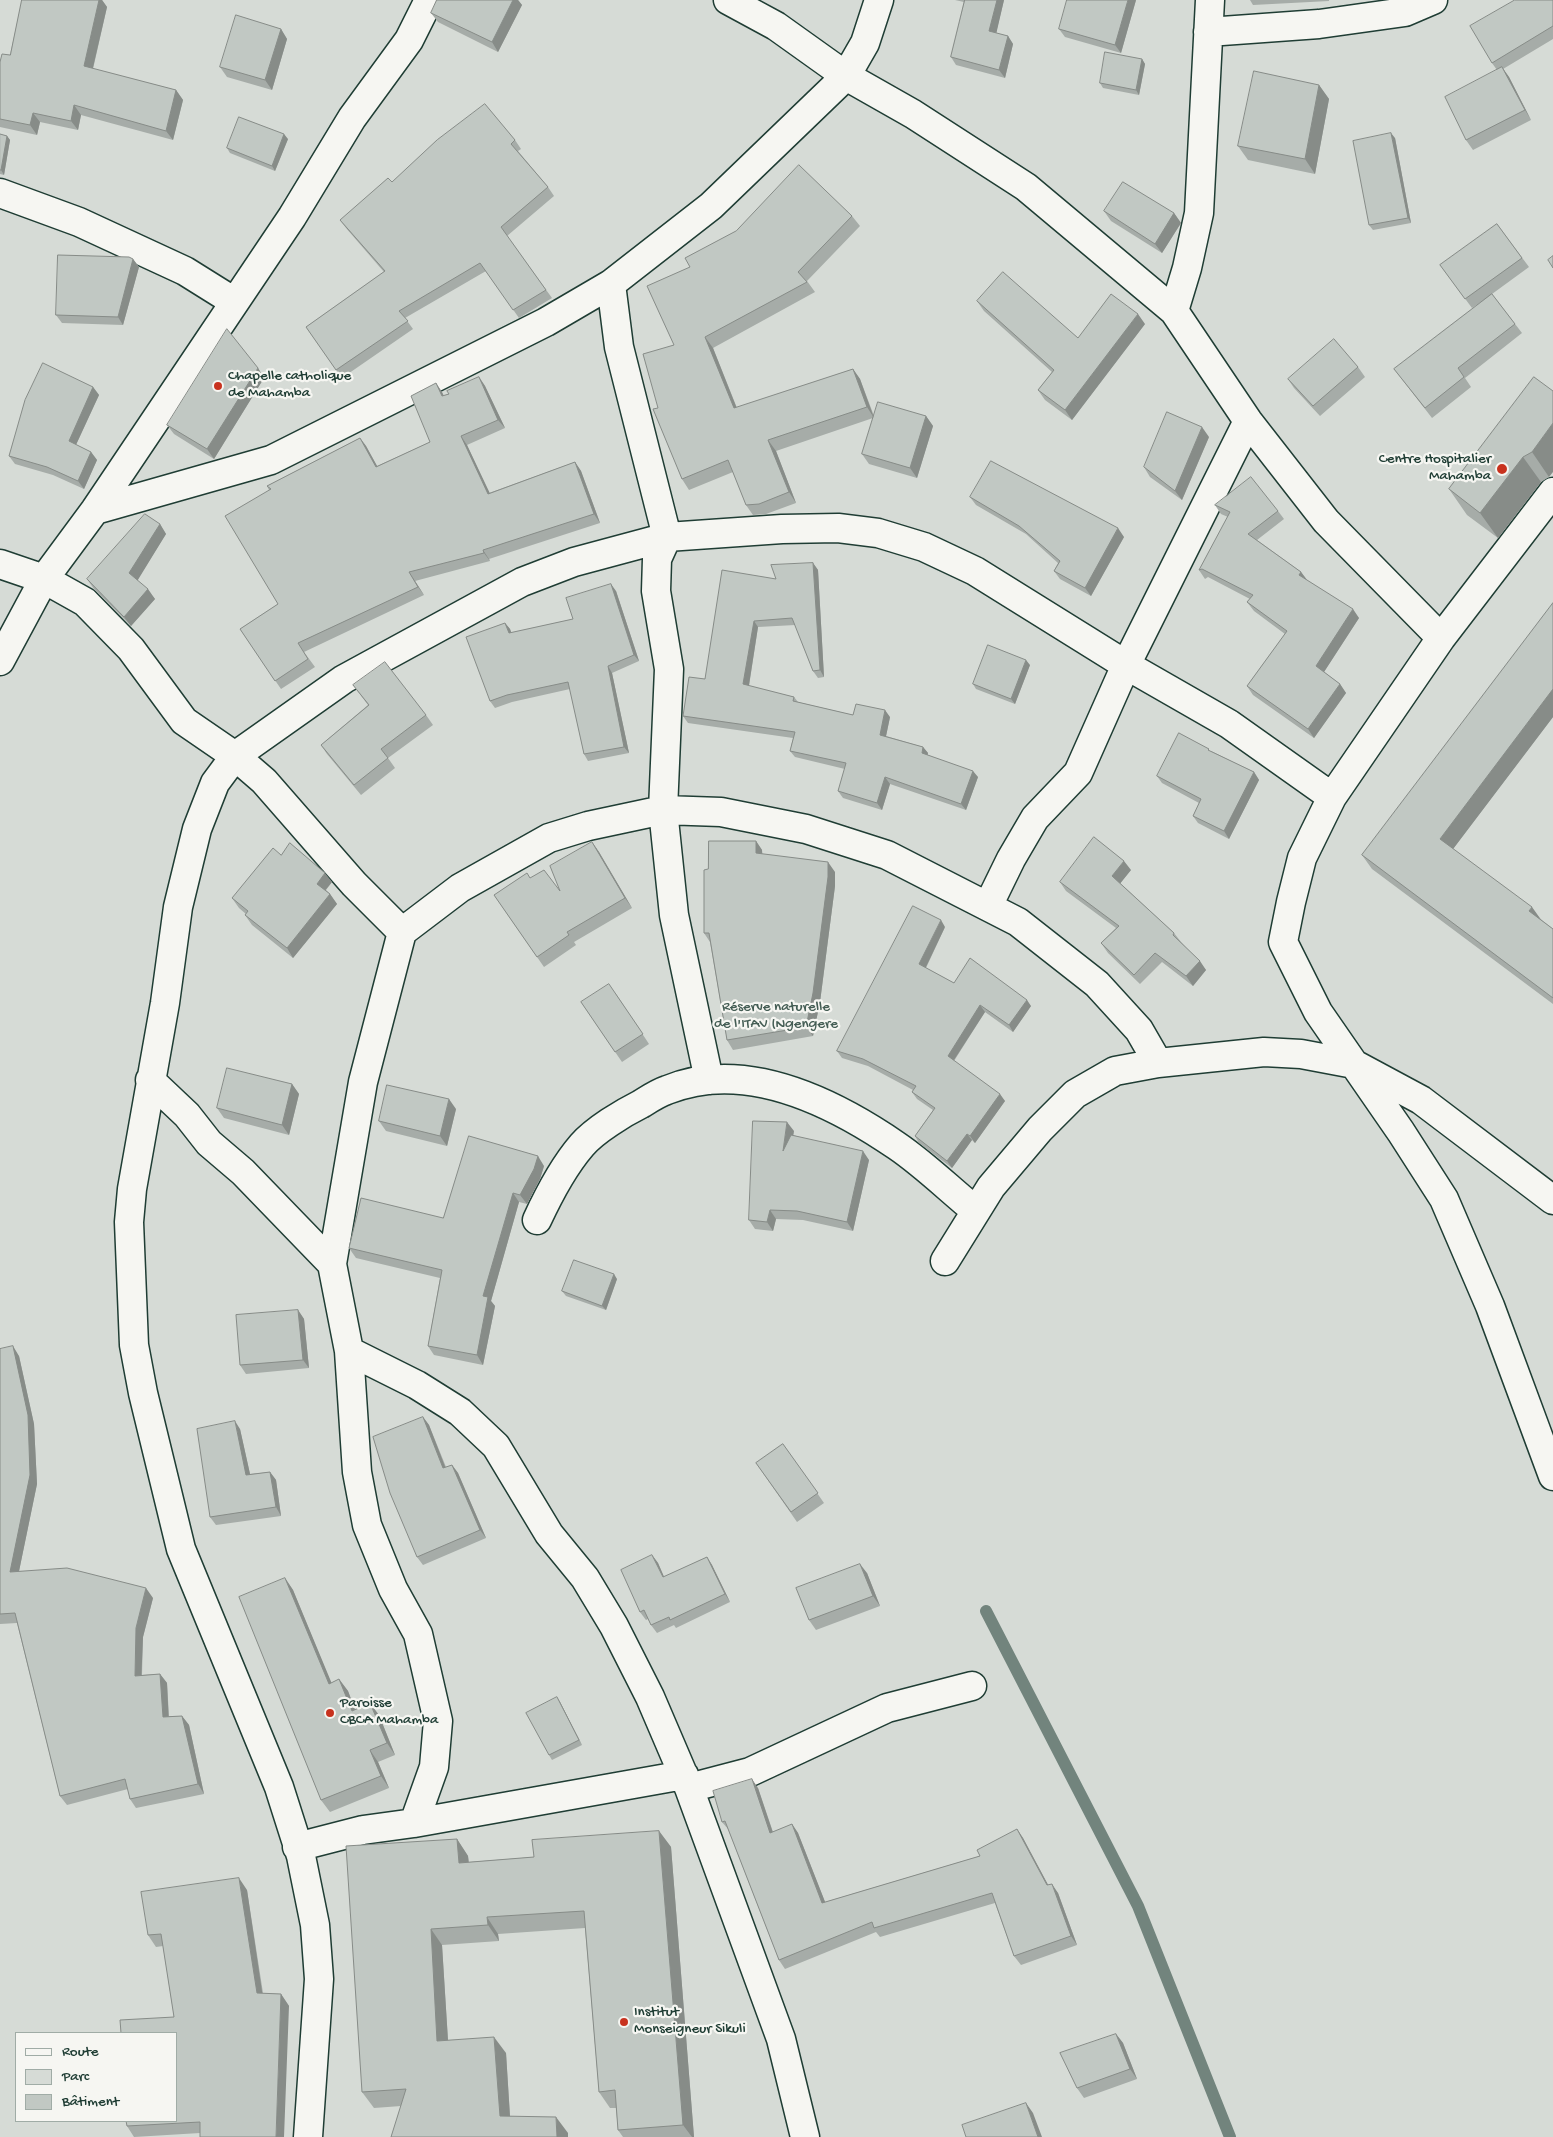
<!DOCTYPE html>
<meta charset="utf-8">
<style>
body{margin:0}
#map{position:relative;width:1553px;height:2137px;overflow:hidden;background:#f6f6f2;font-family:"Gochi Hand",sans-serif}
canvas{display:block}
.legend{position:absolute;left:15px;top:2032px;width:162px;height:90px;box-sizing:border-box;background:#f6f6f2;border:1px solid #a0aca6;margin:0;padding:6px 9px;list-style:none;font-size:15px;color:#1f3d34}
.legend li{display:flex;align-items:center;gap:10px;height:25px}
.legend b{width:25px;border:1px solid #a0aca6}
</style>
<div id="map">
<canvas width="1553" height="2137"></canvas>
<ul class="legend">
<li><b style="height:6px;background:#f6f6f2"></b>Route</li>
<li><b style="height:14px;background:#d6dbd6"></b>Parc</li>
<li><b style="height:14px;background:#c1c8c3"></b>Bâtiment</li>
</ul>
</div>
<script>
const g = document.querySelector('canvas').getContext('2d');
g.lineJoin = 'round';
function fill(path, color) { g.fillStyle = color; g.fill(path, 'evenodd'); }
function strokePath(path, color, width, dash) { g.strokeStyle = color; g.lineWidth = width; g.lineCap = dash ? 'butt' : 'round'; g.setLineDash(dash || []); g.stroke(path); }
function label(font, color, halo, rows, align = 'center') {
  g.font = font + ' "Gochi Hand",sans-serif'; g.lineWidth = 4.5; g.setLineDash([]); g.textBaseline = 'middle'; g.strokeStyle = halo; g.fillStyle = color; for (const [text, x, y, turn = 0] of rows) {
    g.save(); g.translate(x, y); g.rotate((+turn || 0) * Math.PI / 180); g.textAlign = isNaN(turn) ? turn : align; if (halo) g.strokeText(text, 0, 0); g.fillText(text, 0, 0); g.restore();
  }
}
fill(new Path2D(`
 M0 0H1553V2137H0ZM16 2033H176V2121H16Z`), '#d6dbd6');
strokePath(new Path2D(`
 M986 1611 1138 1906 1230 2137`), '#72847d', 12);
const street = new Path2D(`
 M728 0 776 26 846 76 913 114 1026 187 1174 311 1248 421 1326 521 1441 638
 M1208 32 1319 24 1405 12 1433 0
 M0 193 79 222 185 271 233 301
 M611 284 619 347 667 537 657 559 656 591 669 669 663 810 674 915 709 1080
 M1174 311 1187 268 1199 213 1210 0
 M1553 492 1441 638 1332 797 1302 858 1291 902 1283 942 1318 1012 1401 1132 1444 1199 1490 1306 1553 1476
 M95 510 271 460 546 322 611 284 711 206 846 76 865 43 879 0
 M0 564 44 579 85 602 131 649 184 721 235 756 264 781 354 884 402 932
 M0 661 44 579 95 510 292 217 352 118 409 40 429 0
 M988 906 1011 859 1035 818 1078 773 1126 665 1248 421
 M150 1080 187 1115 209 1143 243 1172 332 1264
 M537 1220C549 1194 563 1167 582 1145 595 1130 623 1113 641 1104 649 1099 658 1093 667 1090 746 1058 833 1102 897 1146 925 1165 950 1190 976 1211
 M945 1261 991 1187 1040 1129 1075 1094 1115 1071 1158 1063 1264 1052 1301 1054 1354 1064 1421 1100 1553 1200
 M349 1351 417 1385 460 1412 496 1446 549 1534 585 1578 614 1626 650 1697 689 1788 781 2039 805 2137
 M689 1788 750 1772 887 1708 972 1686
 M414 1823 434 1767 438 1721 418 1634 393 1589 367 1525 357 1472 349 1351 332 1264 363 1082 402 932 460 888 549 838 588 826 663 810 721 812 806 829 887 855 1018 922 1097 984 1139 1030 1158 1063
 M297 1847 363 1830 414 1823 684 1775
 M308 2137 319 1979 315 1925 301 1856 279 1787 181 1549 143 1393 134 1345 129 1222 132 1189 165 1003 178 907 197 829 215 783 235 756 344 679 522 582 574 562 667 537 782 529 838 528 878 533 924 547 975 571 1126 665 1229 724 1332 797`);
strokePath(street, '#1f3d34', 31);
strokePath(street, '#f6f6f2', 28);
fill(new Path2D(`
 M22 0H102L107 7 93 69 176 90 183 100 173 140 81 115 78 130 40 122 37 135 0 127V62L10 55Z
 M437 0H518L522 5 498 52 438 22 431 13Z
 M955 0H1004L996 33 1008 36 1013 44 1005 78 956 65 951 57 964 2Z
 M1136 0 1121 53 1065 37 1059 29Z
 M1250 0H1329V1L1253 5Z
 M1553 0V39L1503 69 1509 77 1531 120 1473 150 1466 140 1497 70 1492 63Z
 M281 29 287 39 272 90 227 77 220 67Z
 M1142 59 1145 64 1139 95 1103 88 1100 83Z
 M1319 85 1329 99 1315 174 1248 160 1238 146Z
 M0 134 7 136 10 140 4 175 0 174Z
 M1395 138 1411 223 1373 230 1369 225Z
 M288 139 275 171 230 153 227 148Z
 M515 140 521 149 518 151 548 187 554 196 507 236 552 298 519 318 486 271 405 318 413 329 342 378 306 327 384 272 346 228 340 220Z
 M1104 211 1174 213 1181 223 1162 253 1111 221Z
 M852 216 860 226 807 281 815 292 713 348 737 408 853 369 860 379 874 416H926L933 426 917 478 869 464 862 454 873 418 776 451 796 503 766 514 753 515 746 505 733 472 689 490 682 479 658 408 674 345Z
 M1497 224 1529 267 1492 294 1522 333 1465 378 1471 387 1432 418 1394 369 1485 299 1472 308 1440 265Z
 M133 259 139 267 123 325 62 323 56 315Z
 M977 301 1078 338 1145 324 1072 420 1045 400 1038 390 1052 372 984 311Z
 M1358 367 1365 377 1320 416 1294 388 1288 379Z
 M258 368 264 378 214 459 174 434 167 425Z
 M479 377 485 386 505 428 467 445 489 493 575 462 581 471 600 523 489 559 490 561 415 581 424 595 304 652 315 667 281 689 240 629 278 604 269 490 267 486 360 438 366 446 377 466 430 442 436 383 444 396Z
 M1534 377 1549 477 1541 482 1498 538 1467 515 1449 489Z
 M93 387 99 395 76 445 91 452 97 460 84 489 53 475 15 464 9 456Z
 M1209 437 1182 500 1150 477 1144 467Z
 M970 497 1124 537 1091 596 1060 579 1054 571 1058 563 1026 534 976 505Z
 M1215 505 1278 511 1284 519 1257 540 1301 572 1307 580 1359 618 1324 672 1340 684 1346 693 1314 738 1253 695 1247 686 1285 634 1254 611 1247 602 1250 599 1208 577 1205 579 1199 570 1228 517 1221 514Z
 M160 524 166 534 137 580 155 599 131 626 94 589 87 579Z
 M813 563 818 570 824 677 818 678 813 671 795 625 758 627 749 686 794 697 798 702 853 715 890 717 886 736 923 747 928 753V755L978 777 966 810 890 784 882 810 843 798 838 791 845 769 795 757 790 751 793 738 688 723 683 716 705 679 776 579Z
 M616 591 639 661 612 673 629 753 588 761 584 754 570 689 512 702 495 708 490 701 505 623 510 629 511 633 573 619Z
 M1553 603V717L1453 849 1553 929V1004L1372 869 1362 855Z
 M1030 665 1015 704 976 689 973 684Z
 M353 685 426 715 433 725 388 758 395 768 361 795 327 754 321 745 368 705Z
 M1211 751 1254 772 1259 780 1229 839 1198 823 1193 816 1199 803 1162 783 1157 776Z
 M756 841 762 850V854L835 872V886L820 1002 813 1036 733 1050 727 1040 710 942 704 933 708 869Z
 M592 842 599 852 632 908 574 942 576 945 544 967 494 895 530 878 560 891Z
 M281 855 332 882 326 890 330 894 337 904 293 958 252 925 245 915 246 914 239 908 232 898Z
 M1131 870 1120 883 1174 933 1181 942 1206 970 1193 986 1162 962 1140 984 1108 953 1101 943 1116 928 1066 891 1060 882Z
 M945 927 926 968 954 983 1031 1006 1013 1032 985 1012 954 1061 1005 1101 975 1143 972 1140 952 1168 919 1143 915 1136 933 1110 917 1099 912 1092 913 1090 868 1066 842 1058 837 1051Z
 M616 994 649 1044 622 1062 581 1002Z
 M292 1084 299 1094 289 1135 224 1118 217 1108Z
 M456 1109 447 1146 386 1131 379 1121Z
 M794 1131 793 1135 869 1160 853 1231 803 1220 776 1219 773 1231 755 1229 749 1220Z
 M544 1166 540 1179 527 1204 519 1202 491 1301 495 1306 483 1365 434 1355 428 1346 440 1278 356 1258 349 1248 443 1218Z
 M617 1279 606 1310 566 1296 562 1291Z
 M298 1310 304 1319 309 1368 246 1374 240 1365Z
 M0 1349 19 1356 34 1424 37 1484 19 1571 153 1598 143 1637 142 1675 160 1674 167 1683 169 1716H182L189 1725 204 1794 136 1808 130 1799 128 1789 67 1805 60 1796 17 1623 0 1624Z
 M423 1417 429 1425 446 1467 452 1465 458 1473 486 1538 423 1565 417 1557Z
 M240 1429 250 1474 270 1472 276 1480 281 1516 216 1525 210 1517Z
 M783 1444 824 1503 797 1522 756 1463Z
 M652 1555 658 1563 664 1577 707 1557 712 1565 730 1602 676 1628 674 1625 657 1633 651 1625 648 1619 646 1620 640 1612Z
 M867 1573 880 1606 816 1630 809 1620Z
 M285 1578 293 1590 331 1683 339 1679 348 1691 355 1709 379 1715 395 1755 378 1762 389 1788 330 1812 321 1800Z
 M557 1697 560 1702 582 1745 552 1760 549 1755Z
 M758 1788 773 1832 792 1824 798 1833 825 1902 980 1856 1017 1829 1023 1838 1048 1885 1058 1893 1077 1945 1021 1965 1014 1956 995 1903 880 1937 876 1932 785 1969 779 1960 728 1829 722 1822Z
 M659 1831 671 1847 694 2137H623L618 2130 616 2108H610L599 2092 585 1928 498 1934 499 1941 442 1945 448 2040 506 2053 510 2116 568 2133V2137H391L401 2106 374 2108 362 2092 457 1839 468 1856 469 1862 534 1857Z
 M247 1890 263 1993 281 1994 289 2006 200 2133 134 2137 127 2126 174 2017 163 1946 156 1947 148 1935Z
 M1116 2034 1123 2043 1137 2079 1084 2098 1077 2088Z`), '#a6aca8');
fill(new Path2D(`
 M99 0H102L107 7 91 76 84 66Z
 M513 0H518L522 5 498 52 492 42Z
 M997 0H1004L995 39 989 31Z
 M1128 0H1136L1121 53 1115 45Z
 M281 29 287 39 272 90 265 80Z
 M1008 36 1013 44 1005 78 999 70Z
 M1142 59 1145 64 1139 95 1136 90Z
 M1502 67 1509 77 1531 120 1525 110Z
 M1319 85 1329 99 1315 174 1305 159Z
 M176 90 183 100 173 140 166 131Z
 M74 105 81 115 78 130 71 121Z
 M33 113 40 122 37 135 30 125Z
 M1391 133 1395 138 1411 223 1408 218Z
 M284 134 288 139 275 171 272 166Z
 M7 136 10 140 4 175 1 170Z
 M1174 213 1181 223 1162 253 1155 244Z
 M133 259 139 267 123 325 118 317Z
 M1138 314 1145 324 1072 420 1065 410Z
 M705 337 713 348 741 419 734 408Z
 M258 368 264 378 214 459 207 449Z
 M853 369 860 379 874 418 867 407Z
 M479 377 485 386 505 428 498 420Z
 M436 383 442 392 448 405 442 396Z
 M93 387 99 395 74 449 69 441Z
 M926 416 933 426 917 478 910 468Z
 M1553 423V472L1549 477 1532 452Z
 M1202 427 1209 437 1182 500 1175 491Z
 M461 436 467 445 494 502 488 494Z
 M360 438 366 446 382 475 376 467Z
 M768 440 776 451 796 503 789 492Z
 M91 452 97 460 84 489 78 481Z
 M1523 457 1541 482 1498 538 1480 513Z
 M575 462 581 471 600 523 594 514Z
 M160 524 166 534 136 583 129 573Z
 M1118 528 1124 537 1091 596 1085 588Z
 M483 550 489 559 490 561 484 553Z
 M813 563 818 570 824 677 820 670Z
 M409 572 415 581 424 595 418 587Z
 M1301 572 1307 580 1299 575Z
 M611 584 616 591 639 661 634 655Z
 M148 589 155 599 131 626 124 617Z
 M1353 609 1359 618 1322 675 1316 666Z
 M754 621 758 627 748 691 743 684Z
 M505 623 510 629 514 640 509 633Z
 M1026 660 1030 665 1015 704 1011 699Z
 M608 666 612 673 629 753 624 747Z
 M1340 684 1346 693 1314 738 1308 729Z
 M1553 689V717L1450 853 1440 839Z
 M885 710 890 717 885 741 880 735Z
 M923 747 928 753 926 760 922 753Z
 M973 771 978 777 966 810 961 804Z
 M1254 772 1259 780 1229 839 1224 831Z
 M885 777 890 784 882 810 877 803Z
 M756 841 762 850 763 862 756 853Z
 M592 842 599 852 632 908 625 898Z
 M1124 861 1131 870 1119 885 1112 876Z
 M828 862 835 872V886L820 1002 813 1036 806 1027Z
 M325 873 332 882 323 893 317 884Z
 M330 894 337 904 293 958 287 948Z
 M1532 907 1542 921 1529 911Z
 M941 920 945 927 924 971 919 964Z
 M1200 961 1206 970 1193 986 1186 976Z
 M1027 1000 1031 1006 1013 1032 1009 1025Z
 M980 1005 985 1012 952 1063 948 1056Z
 M292 1084 299 1094 289 1135 282 1125Z
 M1000 1094 1005 1101 975 1143 970 1136Z
 M449 1099 456 1109 447 1146 440 1136Z
 M787 1122 794 1131 789 1160 783 1151Z
 M967 1134 972 1140 952 1168 947 1161Z
 M863 1151 869 1160 853 1231 847 1222Z
 M538 1156 544 1166 540 1179 527 1204 520 1195Z
 M513 1193 519 1202 491 1301 495 1306 483 1365 477 1355 483 1296Z
 M770 1210 776 1219 773 1231 767 1222Z
 M614 1274 617 1279 606 1310 602 1306Z
 M298 1310 304 1319 309 1368 303 1360Z
 M13 1346 19 1356 34 1424 37 1484 17 1581 10 1572Z
 M423 1417 429 1425 449 1477 443 1468Z
 M235 1421 240 1429 252 1483 246 1475Z
 M452 1465 458 1473 486 1538 480 1530Z
 M270 1472 276 1480 281 1516 276 1507Z
 M652 1555 658 1563 668 1586 663 1577Z
 M707 1557 712 1565 730 1602 725 1594Z
 M860 1564 867 1573 880 1606 873 1596Z
 M285 1578 293 1590 337 1696 329 1684Z
 M146 1588 153 1598 143 1637 141 1685 135 1676 136 1628Z
 M160 1674 167 1683 169 1726 163 1717Z
 M339 1679 348 1691 360 1723 352 1711Z
 M557 1697 560 1702 582 1745 579 1740Z
 M370 1703 379 1715 395 1755 387 1743Z
 M182 1716 189 1725 204 1794 198 1784Z
 M370 1750 378 1762 389 1788 381 1776Z
 M752 1779 758 1788 776 1842 770 1833Z
 M792 1824 798 1833 829 1912 822 1903Z
 M1017 1829 1023 1838 1053 1894 1047 1885Z
 M659 1831 671 1847 694 2137H692L683 2125Z
 M457 1839 468 1856 470 1880 459 1863Z
 M239 1878 247 1890 264 2005 257 1993Z
 M1052 1884 1058 1893 1077 1945 1071 1936Z
 M487 1917 498 1934 499 1941 488 1925Z
 M431 1929 442 1945 449 2057 437 2041Z
 M281 1994 289 2006 284 2137H276Z
 M1116 2034 1123 2043 1137 2079 1130 2069Z
 M494 2037 506 2053 511 2133 500 2116Z
 M1026 2103 1033 2113 1042 2137H1038Z
 M556 2117 568 2133V2137H557Z`), '#878c88');
const building = new Path2D(`
 M22 0H99L84 66 176 90 166 131 74 105 71 121 33 113 30 125 0 119V62L2 54 10 55Z
 M437 0H513L492 42 431 13Z
 M965 0H997L989 31 1008 36 999 70 951 57Z
 M1067 0H1128L1115 45 1059 29Z
 M1515 0H1553V26L1492 63 1470 26Z
 M236 15 281 29 265 80 220 67Z
 M1105 52 1142 59 1136 90 1100 83Z
 M1502 67 1525 110 1466 140 1445 97Z
 M1254 71 1319 85 1305 159 1238 146Z
 M485 104 515 140 511 144 548 187 501 227 546 290 513 310 480 263 399 311 408 321 336 370 306 327 385 271 340 220 388 178 392 182 437 140Z
 M239 117 284 134 272 166 227 148Z
 M1391 133 1408 218 1369 225 1353 141Z
 M0 134 7 136 1 170H0Z
 M799 165 852 216 798 272 807 282 705 337 734 408 853 369 867 407 768 440 789 492 759 504 746 505 728 460 682 479 653 409 658 408 643 354 674 345 647 286 690 267 685 258 736 231Z
 M1123 182 1174 213 1155 244 1104 211Z
 M1497 224 1522 258 1465 299 1440 265Z
 M58 255 129 257 133 259 118 317 56 315Z
 M1553 256V268L1548 260Z
 M1003 272 1078 338 1111 294 1138 314 1065 410 1038 390 1054 370 977 301Z
 M1492 294 1515 324 1458 368 1464 377 1425 408 1394 369Z
 M227 329 258 368 207 449 167 425Z
 M1334 339 1358 367 1313 406 1288 379Z
 M43 363 93 387 69 441 91 452 78 481 47 467 9 456 25 400Z
 M479 377 498 420 461 436 488 494 575 462 594 514 483 550 484 553 409 572 418 587 298 643 308 659 275 681 240 629 278 604 225 516 271 489 267 486 360 438 376 467 430 442 411 396 436 383 442 396 449 394 447 391Z
 M1534 377 1553 391V423L1532 452 1523 457 1480 513 1449 489Z
 M878 402 926 416 910 468 862 454Z
 M1167 412 1202 427 1175 491 1144 467Z
 M991 461 1118 528 1085 588 1054 571 1060 561 1019 526 970 497Z
 M1251 477 1278 511 1248 534 1301 572 1299 575 1353 609 1316 666 1340 684 1308 729 1247 686 1287 631 1247 602 1253 595 1202 569 1199 570 1230 512 1215 505Z
 M145 514 160 524 129 573 148 589 124 617 87 579Z
 M813 563 820 670 813 671 792 618 754 621 743 684 794 697 793 701 853 715 856 704 885 710 880 735 923 747 922 753 973 771 961 804 885 777 877 803 838 791 846 763 790 751 795 732 683 716 689 677 705 679 722 570 776 579 771 565Z
 M611 584 634 655 608 666 624 747 584 754 568 682 507 695 490 701 466 637 505 623 509 633 573 619 566 598Z
 M1553 603V689L1440 839 1532 907 1529 911 1553 929V998L1362 855Z
 M988 645 1026 660 1011 699 973 684Z
 M385 662 426 715 381 749 388 758 354 785 321 745 369 705 353 685Z
 M1179 733 1209 749 1208 750 1254 772 1224 831 1193 816 1201 799 1157 776Z
 M1094 837 1124 861 1112 876 1174 933 1173 935 1200 961 1186 976 1155 953 1134 975 1101 943 1119 926 1060 882Z
 M709 841H756V853L828 862V877L813 993 806 1027 727 1040 709 933H704V870L708 869Z
 M592 842 625 898 567 932 569 935 537 957 494 895 527 873 530 878 544 870 560 891 550 866Z
 M290 843 325 873 317 884 330 894 287 948 245 915 248 911 232 898 273 848 281 855Z
 M913 906 941 920 919 964 954 983 970 958 1027 1000 1009 1025 980 1005 948 1056 1000 1094 970 1136 967 1134 947 1161 915 1136 935 1108 912 1092 916 1086 863 1059 837 1051Z
 M609 984 643 1034 615 1052 581 1002Z
 M227 1068 292 1084 282 1125 217 1108Z
 M387 1085 449 1099 440 1136 379 1121Z
 M753 1121 787 1122 783 1151 791 1135 863 1151 847 1222 797 1211 770 1210 767 1222 749 1220Z
 M469 1136 538 1156 534 1169 520 1195 513 1193 483 1296 488 1297 477 1355 428 1346 442 1270 349 1248 361 1198 443 1218Z
 M574 1260 614 1274 602 1306 562 1291Z
 M298 1310 303 1360 240 1365 236 1315Z
 M13 1346 28 1415 30 1475 10 1572 67 1568 146 1588 136 1628 135 1676 160 1674 163 1717 182 1716 198 1784 130 1799 125 1779 60 1796 15 1613 0 1614V1349Z
 M423 1417 443 1468 452 1465 480 1530 417 1557 390 1493 373 1437Z
 M235 1421 246 1475 270 1472 276 1507 210 1517 197 1429Z
 M783 1444 818 1493 791 1512 756 1463Z
 M652 1555 663 1577 707 1557 725 1594 670 1620 669 1617 651 1625 644 1610 640 1612 621 1570Z
 M860 1564 873 1596 809 1620 796 1588Z
 M285 1578 329 1684 339 1679 352 1711 370 1703 387 1743 370 1750 381 1776 321 1800 239 1597Z
 M557 1697 579 1740 549 1755 526 1713Z
 M752 1779 770 1833 792 1824 822 1903 980 1856 977 1850 1017 1829 1047 1885 1052 1884 1071 1936 1014 1956 992 1893 874 1928 872 1922 779 1960 725 1821 722 1822 713 1791Z
 M659 1831 683 2125 618 2130 615 2090 599 2092 584 1911 487 1917 488 1925 431 1929 437 2041 494 2037 500 2116 556 2117 557 2137H391L406 2089 362 2092 346 1846 457 1839 459 1863 534 1857 532 1840Z
 M239 1878 257 1993 281 1994 276 2137H200V2122L127 2126 126 2121H176V2033H121L120 2020 174 2017 161 1934 148 1935 141 1892Z
 M1116 2034 1130 2069 1077 2088 1060 2053Z
 M1026 2103 1038 2137H966L962 2125Z`);
fill(building, '#c1c8c3');
strokePath(building, '#878c88', 1);
for (const [x, y, r, color] of [
 [218,386,5,"#c8321e"],
 [1502,469,6,"#c8321e"],
 [330,1713,5,"#c8321e"],
 [624,2022,5,"#c8321e"]
]) { const dot = new Path2D(); dot.arc(x, y, r, 0, 2 * Math.PI); g.fillStyle = color; g.fill(dot); strokePath(dot, '#f6f6f2', 2); }
label('15px', '#1f3d34', '#f6f6f2', [
 ["Chapelle catholique",228,377],
 ["de Mahamba",228,394],
 ["Centre Hospitalier",1491,460,"right"],
 ["Mahamba",1491,477,"right"],
 ["Paroisse",340,1704],
 ["CBCA Mahamba",340,1721],
 ["Institut",634,2013],
 ["Monseigneur Sikuli",634,2030]
], 'left');
label('15px', '#445d54', '#f6f6f2', [
 ["Réserve naturelle",776,1008],
 ["de l'ITAV (Ngengere",776,1025]
]);
</script>
